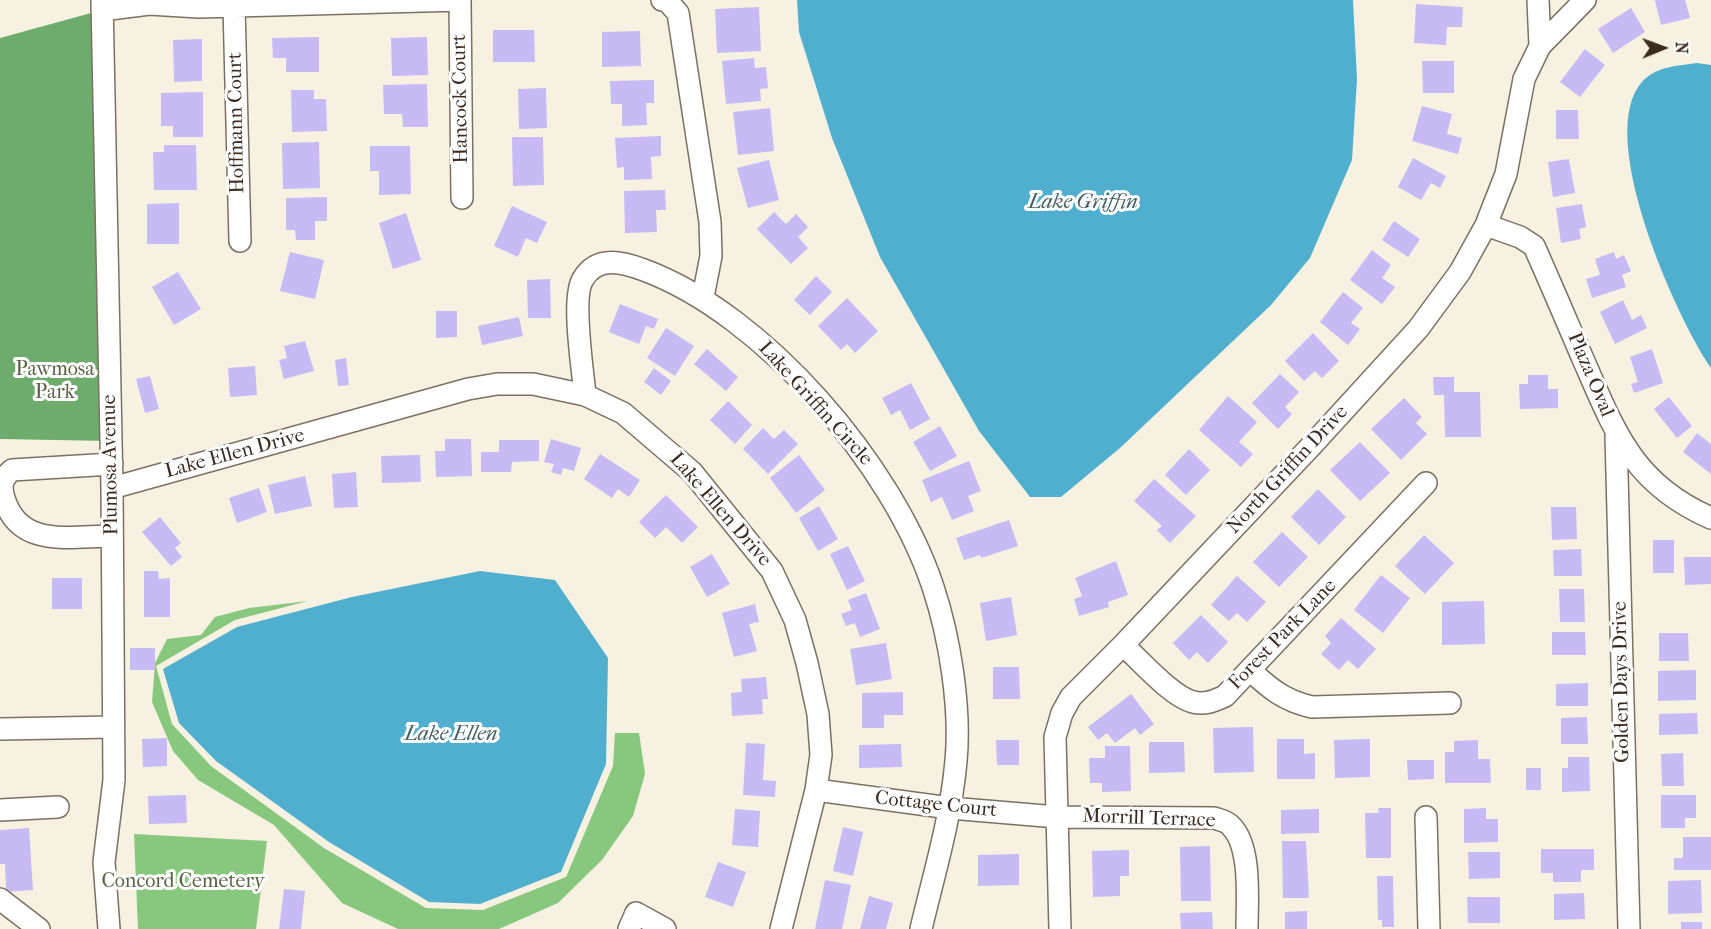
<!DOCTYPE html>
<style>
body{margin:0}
#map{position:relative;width:1711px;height:929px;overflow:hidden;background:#f7f1e2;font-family:"IM FELL French Canon",serif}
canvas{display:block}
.north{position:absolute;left:1633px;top:18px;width:60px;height:60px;-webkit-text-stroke:4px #fff;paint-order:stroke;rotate:89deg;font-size:16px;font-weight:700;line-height:24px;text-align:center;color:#3b2a1e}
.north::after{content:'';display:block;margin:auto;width:21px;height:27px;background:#3b2a1e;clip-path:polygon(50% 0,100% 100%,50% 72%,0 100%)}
</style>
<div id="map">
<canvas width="1711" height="929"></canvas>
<div class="north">N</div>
</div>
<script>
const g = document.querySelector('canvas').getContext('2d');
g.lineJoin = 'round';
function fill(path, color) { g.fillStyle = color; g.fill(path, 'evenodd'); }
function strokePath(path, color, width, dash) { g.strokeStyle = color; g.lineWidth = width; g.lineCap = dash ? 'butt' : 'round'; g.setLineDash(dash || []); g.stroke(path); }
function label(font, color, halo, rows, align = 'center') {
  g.font = font + ' "IM FELL French Canon",serif'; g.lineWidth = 6; g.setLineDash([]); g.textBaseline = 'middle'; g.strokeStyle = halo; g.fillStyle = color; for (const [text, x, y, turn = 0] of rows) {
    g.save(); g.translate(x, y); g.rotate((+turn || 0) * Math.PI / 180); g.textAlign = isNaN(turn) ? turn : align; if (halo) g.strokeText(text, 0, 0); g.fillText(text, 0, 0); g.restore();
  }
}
fill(new Path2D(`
 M308 601 235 620 156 666 172 724 211 766 324 848 426 908 483 910 566 877 613 766 615 733H639L645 774 633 816 602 860 558 903 499 929H398L342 903 274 825 198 780 173 751 152 702 155 663 167 639 201 635 215 617 249 608Z
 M134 834 267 841 256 929H138Z`), '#88c77e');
fill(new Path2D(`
 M102 10 111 441 0 439V38Z`), '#6eac6d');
fill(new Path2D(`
 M797 0H1353L1357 79 1352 160 1310 258 1271 305 1120 448 1061 497H1030L979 431 880 257 832 138 799 32Z
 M1697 63 1711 65V368C1676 317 1594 135 1642 82 1656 66 1678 66 1697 63Z
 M480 571 555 580 608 658 606 764 561 872 480 904 429 902 329 842 216 761 179 723 163 669 237 627 352 597Z`), '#50afce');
fill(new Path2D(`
 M1655 0H1685L1690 18 1661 25Z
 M1416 4 1463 7 1462 27H1447L1446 45 1414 43Z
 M759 7 761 51 717 53 715 9Z
 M1631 8 1645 32 1613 53 1598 29Z
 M493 30H534L535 62H493Z
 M640 31 641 66 602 67V32Z
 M319 37V72H286V58H273L272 38Z
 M427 37 428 75 392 76 391 38Z
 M202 39V81L174 82 173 40Z
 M1585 49 1605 65 1580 97 1560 82Z
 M754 58 755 68 766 67 768 88 760 89 761 101 726 104 722 61Z
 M1422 61H1454V93H1423Z
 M654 80V103H646L647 125 622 126V104H611L610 81Z
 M427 84 428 127H403L402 114H384L383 85Z
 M546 88 547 128 519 129 518 89Z
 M291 90H314V99H326L327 131 292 132Z
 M203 92V137H173V126H161V93Z
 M1422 106 1452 114 1447 134 1462 138 1458 154 1412 141Z
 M770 108 774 151 738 155 733 112Z
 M1556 110H1578L1579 139H1556Z
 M661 136V156L651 157 652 179 624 180V167L617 168 615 138Z
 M512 137H543L544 185 513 186Z
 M319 142 320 188 283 189 282 143Z
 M164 145H196L197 190H154L153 152H164Z
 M370 146H410L411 194 379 195V171H370Z
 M1413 158 1446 176 1440 188 1431 183 1421 200 1398 187Z
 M1569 159 1575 193 1553 197 1548 162Z
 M769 160 779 200 748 208 737 168Z
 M665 190 666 210H656L657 232 625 233 624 191Z
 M327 197V221H315V240H296L295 230H286V198Z
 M179 203V244H147V204Z
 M1582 204 1586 227 1579 229 1581 239 1561 243 1556 208Z
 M512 206 547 222 537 243 526 238 518 257 494 246Z
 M774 212 786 224 796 214 808 227 798 237 808 248 791 264 757 229Z
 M406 213 421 260 393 269 379 223Z
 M1394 221 1420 239 1408 257 1382 240Z
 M1372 250 1391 265 1382 278 1395 287 1382 304 1350 280Z
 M290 252 324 260 315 299 280 291Z
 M1614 252 1616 259 1624 255 1631 271 1622 275 1626 287 1592 298 1586 279 1600 275 1595 259Z
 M178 272 201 309 174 325 152 287Z
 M816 276 832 292 810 315 794 300Z
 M550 279 551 318H528L527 280Z
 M1343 292 1363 308 1351 323 1360 329 1348 345 1320 322Z
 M847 298 878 331 855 353 847 344 841 350 818 326Z
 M1623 300 1632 320 1641 315 1647 328 1615 344 1600 312Z
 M620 304 658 319 654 329 646 326 639 344 609 332Z
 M436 311H457V337L436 338Z
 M519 317 523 336 482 345 478 326Z
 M666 328 694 346 675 376 647 358Z
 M1313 333 1339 361 1322 378 1315 371 1304 381 1285 361Z
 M305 341 314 371 284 379 279 360 287 358 284 346Z
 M707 349 738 377 726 391 694 364Z
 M1652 349 1663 383 1634 393 1631 384 1638 382 1630 357Z
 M346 358 349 385 338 386 335 360Z
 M255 366 257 395 230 397 228 368Z
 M654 368 671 381 661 395 644 382Z
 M1280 374 1299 392 1285 407 1292 414 1278 429 1252 403Z
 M1528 375H1548V389H1558V408L1520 409 1519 384H1528Z
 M150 376 159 409 145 413 136 379Z
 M1433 377H1454V392H1480L1481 437H1445L1444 395H1434Z
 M911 383 930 419 910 430 900 410 891 415 882 398Z
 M1228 396 1257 422 1239 442 1253 454 1241 467 1199 430Z
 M1669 397 1692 426 1677 438 1654 409Z
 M1404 398 1422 417 1416 423 1427 434 1401 460 1371 429Z
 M728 401 752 425 735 444 710 420Z
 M940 426 957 456 930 471 913 442Z
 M763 428 774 439 784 430 798 444 768 474 743 449Z
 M1697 433 1711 444V474L1683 452Z
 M445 439H471L472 476 436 477 435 451H445Z
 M551 439 581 448 574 471 563 468 561 475 551 472 554 464 544 462Z
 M499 440H539V461L512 462 511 472H481V452H499Z
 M1360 442 1390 473 1360 501 1330 470Z
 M1189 449 1210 470 1186 495 1165 475Z
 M600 454 640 480 629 497 618 489 612 498 584 479Z
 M420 455 421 482 382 483 381 456Z
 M799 455 825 490 796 513 770 478Z
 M969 461 981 491 968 496 974 511 952 520 942 497 931 502 922 480Z
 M356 472 358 507 334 508 332 474Z
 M305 476 312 506 275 514 268 485Z
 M1154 479 1196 516 1170 543 1157 530 1162 526 1134 501Z
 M259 488 267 512 237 523 229 498Z
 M1318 489 1346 517 1319 545 1291 517Z
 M666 495 698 527 682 543 666 527 655 538 639 522Z
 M819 506 838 539 818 551 799 518Z
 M1551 507H1576L1577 539 1552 540Z
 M160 517 181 543 175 548 182 557 171 566 142 532Z
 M1009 520 1018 546 981 558 980 555 964 560 956 538Z
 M1282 532 1308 557 1279 587 1253 562Z
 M1424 535 1454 563 1425 594 1395 566Z
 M1653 540H1674V573H1653Z
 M848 546 865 581 847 590 830 554Z
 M1581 549 1582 576H1554L1553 550Z
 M712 554 730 584 707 597 690 567Z
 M1684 557H1711V584L1685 585Z
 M1116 561 1128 595 1108 602 1109 607 1079 616 1074 599 1082 596 1075 578Z
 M144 571H158L159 579 170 578V617H144Z
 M1381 575 1410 598 1383 633 1354 610Z
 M1237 576 1266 602 1247 622 1237 613 1229 621 1211 605Z
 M52 578H82V609H52Z
 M1559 589H1584L1585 622H1560Z
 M866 593 880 629 860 637 855 623 846 626 841 614 852 610 848 600Z
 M1011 597 1017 635 986 641 980 603Z
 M1484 601 1485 644 1442 645V602Z
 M755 604 759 622 749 624 757 651 734 657 722 613Z
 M1201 615 1228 642 1208 663 1197 652 1189 660 1173 643Z
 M1341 618 1376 649 1358 669 1348 660 1339 670 1321 654 1331 643 1325 636Z
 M1552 632H1585L1586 655H1552Z
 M1659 633H1688L1689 661H1659Z
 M886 643 892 679 856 685 850 649Z
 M130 648H155V670H130Z
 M993 667H1019L1020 699H993Z
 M1696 670V700L1658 701V671Z
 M766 677 768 699H762L763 714 732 716 731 693 742 692 741 679Z
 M1588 683V706H1556V684Z
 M903 692V715H884V728H862V693Z
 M1131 694 1154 724 1140 735 1135 728 1115 743 1107 733 1098 740 1088 727Z
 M1697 713 1698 734 1659 735V714Z
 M1587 717 1588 744H1561V718Z
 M1253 727 1254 772 1214 773 1213 728Z
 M167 738V766L143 767 142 739Z
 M1277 739H1304V754L1315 753V779H1277Z
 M1370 739V777L1335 778 1334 740Z
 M996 740H1019V765H997Z
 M1478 740V759H1490L1491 783H1445V752H1454V741Z
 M1149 742H1184L1185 772 1149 773Z
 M746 743 765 744 763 780 776 781 775 797 743 795Z
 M901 744 902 767 859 768V745Z
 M1105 746H1130L1131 791 1102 792V783H1090L1089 758H1105Z
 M1683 753 1684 786H1662L1661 754Z
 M1568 757H1589L1590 791 1562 792V768H1568Z
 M1407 760H1434V779L1408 780Z
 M1526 768H1541V790H1526Z
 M186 795 187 823 149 824 148 796Z
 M1661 795H1696V818H1685V828H1661Z
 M1378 808H1391V858H1366L1365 813H1379Z
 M1486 808V819H1498V842L1464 843V809Z
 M735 809 760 811 758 847 732 845Z
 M1319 809V833L1281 834V810Z
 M843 827 863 832 853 876 833 871Z
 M29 828 33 890 6 892 5 864H0V830Z
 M1683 837H1711V870H1674V858H1683Z
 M1282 841H1306L1309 898H1283Z
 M1210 846 1211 901H1181L1180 847Z
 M1541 849H1594V870H1581V882H1553V873H1541Z
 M1129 850V876H1120V896L1093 897 1092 851Z
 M1468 852H1500V878L1469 879Z
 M1019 854V885L978 886V855Z
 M718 862 746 872 733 907 705 897Z
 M1377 876H1393L1394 927H1382V920H1378Z
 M825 880 851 885 842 929H815Z
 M1701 880 1702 913 1668 914V881Z
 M284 889 305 891 301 929H279Z
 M1584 893 1585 919 1554 920V894Z
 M869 896 893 903 886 929H860Z
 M1467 897H1500V923H1468Z
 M1307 911V929H1285V912Z
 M1212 912 1213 929H1181L1180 913Z
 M1681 922H1702V929H1681Z`), '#c8baf5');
const minor = new Path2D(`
 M102 0 112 488 114 780 104 862 109 929
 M460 0 462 198
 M662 0 667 1 678 13 710 222 711 256 703 297
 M234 6 240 241
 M102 10 149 4 199 7 460 0
 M1540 46 1585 0
 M1486 225 1520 237 1534 246C1551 284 1567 322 1583 359 1615 432 1633 484 1711 518
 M585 395C583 371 571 297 583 279 597 255 623 262 644 270 765 315 893 466 933 587 950 638 961 708 956 761 951 818 934 874 921 929
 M1616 436 1629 929
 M112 464 12 470C2 479 0 485 4 498 19 549 71 536 112 536
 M112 488 468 389 497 384H533L585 395 623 413 692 472 772 571 795 620 807 663 818 714 821 755 816 790 781 929
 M1123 645C1140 660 1172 697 1193 702 1205 705 1214 701 1225 696L1426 483
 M1250 670C1270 689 1285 701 1312 707L1450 703
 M0 729 113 727
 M816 790 950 808 1057 817 1214 818C1220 820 1227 821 1231 826 1252 847 1247 901 1247 929
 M0 810 58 807
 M1426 817 1429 929
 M0 899 39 929
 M629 929 636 913 665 929
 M1060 929 1055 737 1062 713 1071 697 1123 645 1313 444 1418 329 1460 272 1486 225 1506 174 1524 79 1540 46 1538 0`);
strokePath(minor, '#7d7063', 24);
strokePath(minor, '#fff', 21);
label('20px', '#3b2a1e', '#fff', [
 ["Hancock Court",461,99,-91],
 ["Hoffmann Court",237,123,-91],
 ["Plaza Oval",1590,375,67],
 ["Lake Griffin Circle",815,404,48],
 ["Lake Ellen Drive",235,454,-15],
 ["Plumosa Avenue",111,465,-91],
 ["North Griffin Drive",1288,470,-47],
 ["Lake Ellen Drive",720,510,49],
 ["Forest Park Lane",1283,635,-46],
 ["Golden Days Drive",1622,682,-91],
 ["Cottage Court",936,805,6],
 ["Morrill Terrace",1149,819,2]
]);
label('20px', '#566140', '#fff', [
 ["Pawmosa",55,370],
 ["Park",55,393],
 ["Concord Cemetery",183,882]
]);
label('italic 21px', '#435f64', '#fff', [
 ["Lake Griffin",1083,203],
 ["Lake Ellen",451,735]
]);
</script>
